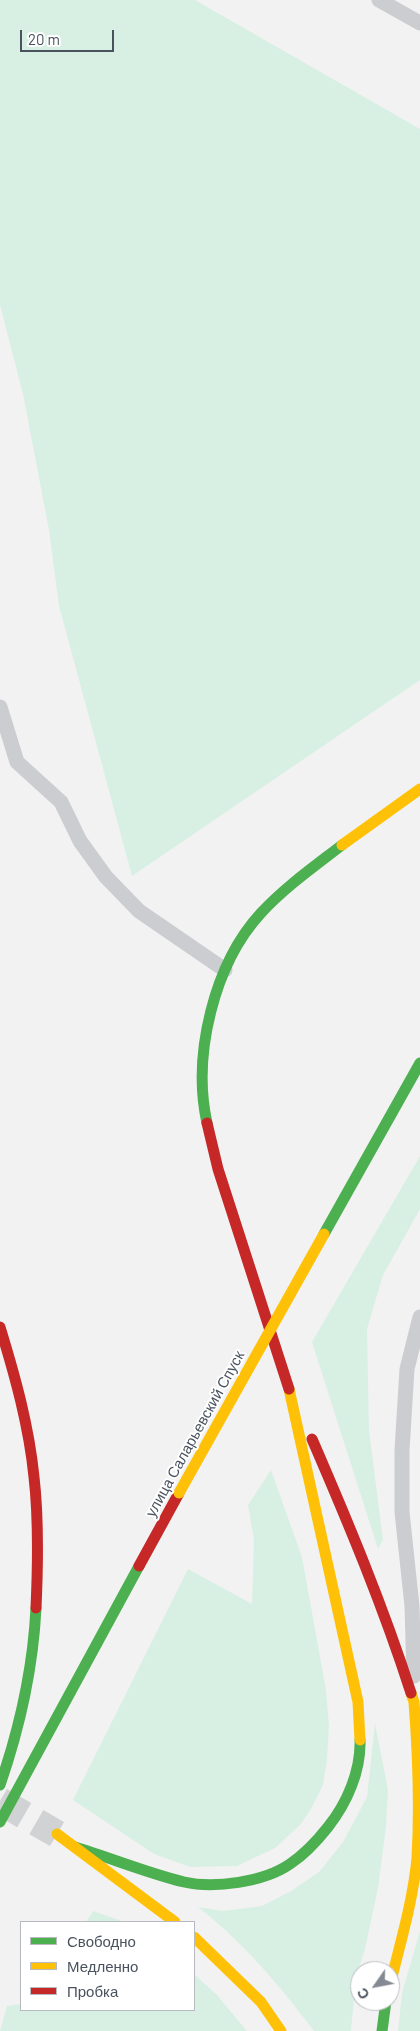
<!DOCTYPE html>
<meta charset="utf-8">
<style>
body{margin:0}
#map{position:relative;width:420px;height:2031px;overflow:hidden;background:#f2f2f2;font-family:Barlow,sans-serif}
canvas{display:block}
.legend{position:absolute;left:20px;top:1921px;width:175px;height:90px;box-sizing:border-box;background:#fff;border:1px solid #b7babf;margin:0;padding:6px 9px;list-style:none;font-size:15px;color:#4a525e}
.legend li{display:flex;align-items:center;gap:10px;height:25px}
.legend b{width:25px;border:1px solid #b7babf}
.north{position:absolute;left:350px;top:1961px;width:50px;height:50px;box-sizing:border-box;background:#fff;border:1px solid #b7babf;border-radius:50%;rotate:237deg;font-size:14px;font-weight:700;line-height:20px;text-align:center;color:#4a525e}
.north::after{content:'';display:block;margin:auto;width:18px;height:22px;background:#858a92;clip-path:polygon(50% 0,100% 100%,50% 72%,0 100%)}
.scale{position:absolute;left:20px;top:30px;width:94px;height:22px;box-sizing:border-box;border:2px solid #4a525e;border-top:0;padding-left:6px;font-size:15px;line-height:18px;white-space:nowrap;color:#4a525e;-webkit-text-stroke:4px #fff;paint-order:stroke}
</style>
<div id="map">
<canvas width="420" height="2031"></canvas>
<ul class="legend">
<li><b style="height:6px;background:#4caf50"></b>Свободно</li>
<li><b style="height:6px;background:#ffc107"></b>Медленно</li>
<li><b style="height:6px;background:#c62828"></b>Пробка</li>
</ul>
<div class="north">С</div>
<div class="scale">20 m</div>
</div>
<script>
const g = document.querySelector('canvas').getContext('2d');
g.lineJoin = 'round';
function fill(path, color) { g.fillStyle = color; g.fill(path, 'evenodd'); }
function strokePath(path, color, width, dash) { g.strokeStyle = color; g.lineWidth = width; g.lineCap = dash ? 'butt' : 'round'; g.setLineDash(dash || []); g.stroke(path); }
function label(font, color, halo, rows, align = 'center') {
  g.font = font + ' Barlow,sans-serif'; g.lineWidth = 4; g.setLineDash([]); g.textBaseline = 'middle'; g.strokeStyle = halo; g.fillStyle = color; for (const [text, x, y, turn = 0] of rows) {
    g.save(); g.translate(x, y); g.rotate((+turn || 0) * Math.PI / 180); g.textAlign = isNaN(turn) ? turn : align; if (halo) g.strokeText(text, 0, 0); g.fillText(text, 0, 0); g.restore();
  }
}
fill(new Path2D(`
 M0 0H195L420 129V680L132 876 59 606 49 530 23 394 0 305Z
 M420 1156V1209L383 1275 367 1329 369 1430 383 1540 378 1549 312 1342Z
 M271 1470 302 1557 326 1690 329 1726 327 1760 323 1785 311 1809 300 1825 275 1848 237 1866 190 1867 154 1854 73 1800 188 1569 252 1604 254 1540 248 1505Z
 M375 1723 388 1790 386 1827 378 1888 365 1949 356 1978 351 2031H314C280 1986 243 1942 198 1907L223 1911 262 1906 291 1891 319 1872 343 1842 367 1797Z
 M93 1911 122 1921 123 1922H86Z
 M420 1931V2031H398L402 1993Z
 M194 1974 217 1995 247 2031H0L7 2006 21 2004V2010H194Z`), '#d8f0e4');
strokePath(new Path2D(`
 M0 1801 57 1834`), '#d0d2d4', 28, [28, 14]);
strokePath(new Path2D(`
 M379 0 420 23
 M0 707 17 762 61 802 80 841 106 877 139 911 225 970
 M414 1676 412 1606 402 1512V1450L407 1369 420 1317`), '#cccdd0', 15);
strokePath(new Path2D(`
 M207 1123C192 1055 214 964 261 913 285 887 315 866 342 845
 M0 1785C20 1727 33 1669 36 1608
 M0 1822 139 1566
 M75 1847C111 1858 147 1873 184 1882 214 1889 264 1882 290 1864 305 1854 317 1841 328 1827 347 1803 361 1771 360 1740
 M382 2031 386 2001`), '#4caf50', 11);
strokePath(new Path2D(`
 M342 845 420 789
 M289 1389 358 1702 360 1740
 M57 1834 175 1922
 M194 1937 261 2002 281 2031
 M390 1985C400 1944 413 1901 417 1858 420 1806 418 1754 414 1702L411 1693`), '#ffc107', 11);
strokePath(new Path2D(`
 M207 1123 218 1169 289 1389
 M0 1327C15 1376 29 1426 34 1477 39 1520 38 1564 36 1608
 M312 1439C348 1522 383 1606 411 1693
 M139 1566 179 1493`), '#c62828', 11);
strokePath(new Path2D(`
 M324 1234 420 1063`), '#4caf50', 11);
strokePath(new Path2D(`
 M179 1493 324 1234`), '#ffc107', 11);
label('15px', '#4a525e', '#fff', [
 ["улица Саларьевский Спуск",195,1434,-61]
]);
</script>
